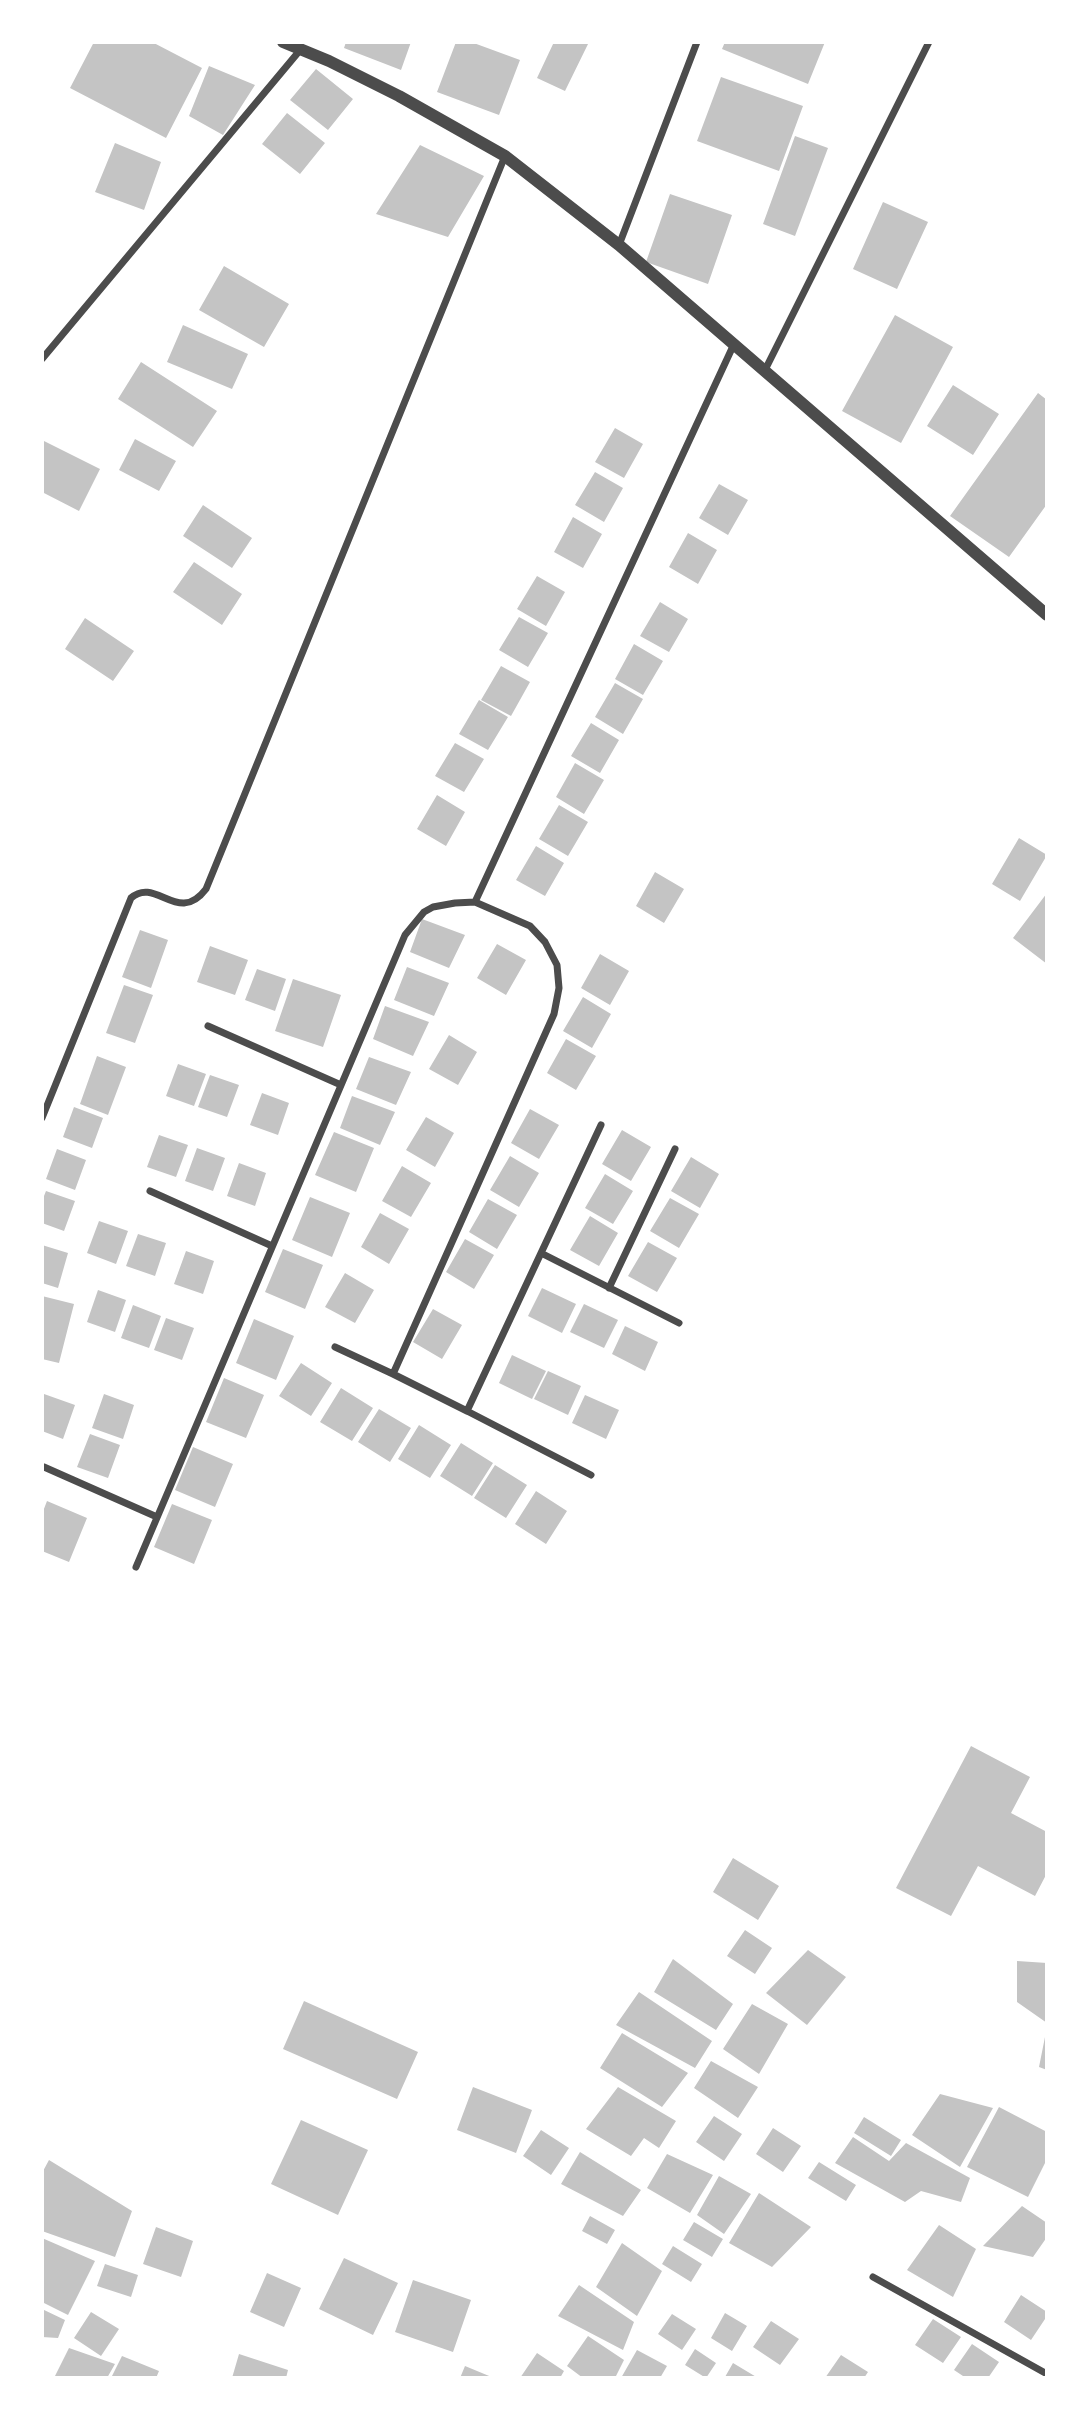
<!DOCTYPE html>
<style>
body{margin:0}
#map{position:relative;width:1089px;height:2420px;overflow:hidden;background:#fff;font-family:"Titillium Web",sans-serif}
canvas{display:block}
.frame{position:absolute;inset:0;border:44px solid #fff;pointer-events:none}
</style>
<div id="map">
<canvas width="1089" height="2420"></canvas>
<div class="frame"></div>
</div>
<script>
const g = document.querySelector('canvas').getContext('2d');
g.lineJoin = 'round';
function fill(path, color) { g.fillStyle = color; g.fill(path, 'evenodd'); }
function strokePath(path, color, width, dash) { g.strokeStyle = color; g.lineWidth = width; g.lineCap = dash ? 'butt' : 'round'; g.setLineDash(dash || []); g.stroke(path); }
fill(new Path2D(`
 M94 42H152L202 68 166 138 70 88Z
 M346 42H411L401 70 344 48Z
 M456 42H471L520 60 499 115 437 92Z
 M554 42H589L565 91 537 78Z
 M725 42H825L808 84 722 49Z
 M209 66 255 85 223 135 189 116Z
 M316 69 353 99 328 130 290 100Z
 M721 77 803 106 779 171 697 141Z
 M287 113 325 143 300 174 262 144Z
 M795 136 828 148 795 236 763 224Z
 M115 143 161 162 144 210 95 192Z
 M420 145 484 176 448 237 376 214Z
 M670 194 732 215 708 284 646 262Z
 M883 202 928 222 897 289 853 269Z
 M224 266 289 304 264 347 199 310Z
 M895 315 953 347 901 443 842 411Z
 M183 325 248 354 232 389 167 362Z
 M141 362 217 411 193 447 118 399Z
 M953 385 999 414 973 455 927 426Z
 M1038 393 1047 400V504L1009 557 950 516Z
 M615 428 643 444 624 478 595 462Z
 M135 439 176 461 159 491 119 470Z
 M42 440 100 469 79 511 42 492Z
 M595 472 623 488 604 522 575 505Z
 M719 484 748 500 728 535 699 518Z
 M203 505 252 538 232 568 183 536Z
 M573 517 602 534 583 568 554 552Z
 M688 533 717 550 698 584 669 567Z
 M194 562 242 594 222 625 173 592Z
 M537 576 565 592 546 626 517 609Z
 M660 602 688 619 669 652 640 636Z
 M519 617 548 633 528 667 499 650Z
 M85 618 134 651 113 681 65 649Z
 M634 644 663 661 643 695 615 679Z
 M501 666 530 682 511 716 481 700Z
 M615 683 643 699 623 734 595 717Z
 M479 700 508 717 488 750 459 734Z
 M591 723 619 740 600 773 571 756Z
 M455 743 484 759 464 792 435 776Z
 M575 763 604 780 584 814 556 797Z
 M437 795 465 812 446 846 417 829Z
 M559 805 588 822 568 856 539 839Z
 M1019 838 1047 855 1020 901 992 884Z
 M536 846 564 863 545 896 516 880Z
 M655 872 684 889 664 923 636 906Z
 M1047 893V964L1013 938Z
 M422 919 465 935 449 968 410 952Z
 M140 930 168 940 151 988 122 977Z
 M497 944 526 960 506 995 477 978Z
 M210 946 248 960 235 995 197 982Z
 M600 954 629 971 610 1005 581 988Z
 M407 967 449 983 434 1016 394 1000Z
 M257 969 286 979 275 1011 245 1000Z
 M293 979 341 995 323 1047 275 1031Z
 M124 985 153 995 135 1043 106 1033Z
 M583 997 611 1014 592 1048 563 1031Z
 M385 1006 429 1022 413 1056 373 1039Z
 M449 1035 477 1052 458 1085 429 1069Z
 M566 1039 596 1056 576 1090 547 1073Z
 M97 1056 126 1067 108 1115 80 1104Z
 M369 1057 411 1072 396 1105 356 1089Z
 M178 1064 206 1074 194 1106 166 1096Z
 M210 1075 239 1085 227 1117 198 1107Z
 M262 1093 289 1103 278 1135 250 1125Z
 M352 1096 395 1112 380 1145 340 1128Z
 M74 1107 103 1118 92 1148 63 1137Z
 M530 1109 559 1125 539 1159 511 1143Z
 M426 1117 454 1133 435 1167 406 1150Z
 M622 1130 651 1147 631 1181 602 1164Z
 M334 1132 374 1148 356 1192 315 1175Z
 M159 1135 188 1145 176 1177 147 1167Z
 M197 1148 225 1158 213 1191 185 1181Z
 M57 1149 86 1160 75 1190 46 1179Z
 M510 1156 539 1173 519 1207 490 1190Z
 M691 1157 719 1174 700 1208 671 1191Z
 M239 1163 266 1173 255 1206 227 1196Z
 M402 1166 431 1183 411 1217 382 1201Z
 M605 1174 633 1191 613 1224 585 1208Z
 M46 1191 75 1201 64 1231 42 1223V1201Z
 M310 1197 350 1213 332 1257 292 1240Z
 M670 1198 699 1214 679 1248 650 1231Z
 M488 1199 517 1215 497 1249 469 1232Z
 M380 1213 409 1229 389 1264 361 1247Z
 M590 1216 618 1233 599 1266 570 1250Z
 M99 1221 128 1231 116 1264 87 1253Z
 M138 1234 166 1243 155 1276 126 1266Z
 M465 1239 494 1255 474 1289 446 1272Z
 M648 1242 677 1258 657 1292 628 1276Z
 M42 1245 68 1253 58 1288 42 1283Z
 M283 1249 323 1265 305 1309 265 1292Z
 M186 1251 214 1261 203 1294 174 1284Z
 M345 1273 374 1290 355 1323 325 1307Z
 M542 1288 576 1304 562 1333 528 1316Z
 M98 1290 126 1300 115 1332 87 1322Z
 M42 1296 74 1304 59 1363 42 1359Z
 M584 1304 618 1320 604 1348 570 1332Z
 M133 1305 161 1316 149 1348 121 1338Z
 M433 1309 462 1325 442 1359 413 1342Z
 M166 1318 194 1328 182 1360 154 1350Z
 M254 1319 294 1336 276 1380 236 1363Z
 M625 1326 658 1342 645 1371 612 1354Z
 M512 1355 546 1371 532 1399 499 1383Z
 M301 1363 332 1383 311 1416 279 1396Z
 M548 1371 581 1386 568 1415 534 1399Z
 M224 1378 264 1395 246 1438 206 1422Z
 M341 1388 373 1408 352 1441 320 1422Z
 M44 1394 75 1405 63 1439 42 1431V1400Z
 M104 1394 134 1405 123 1439 92 1428Z
 M585 1395 619 1410 606 1439 572 1423Z
 M379 1409 411 1428 390 1462 358 1442Z
 M419 1425 451 1445 430 1478 398 1459Z
 M90 1434 120 1445 108 1478 77 1467Z
 M461 1443 493 1463 472 1496 440 1476Z
 M193 1447 233 1464 215 1507 175 1490Z
 M495 1465 527 1485 506 1518 474 1498Z
 M536 1491 567 1511 546 1544 515 1524Z
 M47 1501 87 1518 69 1562 42 1551V1514Z
 M172 1504 212 1520 194 1564 154 1547Z
 M971 1746 1030 1777 1011 1813 1047 1832V1873L1035 1896 978 1866 951 1916 896 1888Z
 M733 1858 779 1886 758 1920 713 1892Z
 M745 1930 772 1948 755 1974 727 1956Z
 M808 1950 846 1977 807 2025 766 1993Z
 M673 1959 733 2004 716 2030 654 1992Z
 M1017 1961 1047 1963V2023L1017 2002Z
 M639 1992 712 2041 695 2068 616 2025Z
 M304 2001 418 2052 397 2099 283 2049Z
 M752 2004 788 2024 759 2074 723 2049Z
 M1046 2032H1047V2070L1039 2067Z
 M622 2033 688 2073 662 2107 600 2068Z
 M711 2061 758 2087 738 2118 694 2088Z
 M473 2087 532 2110 516 2153 457 2130Z
 M618 2087 676 2121 659 2148 644 2138 631 2156 586 2129Z
 M940 2094 993 2108 960 2167 912 2135Z
 M999 2107 1047 2132V2159L1028 2197 967 2167Z
 M714 2116 742 2134 724 2161 696 2142Z
 M864 2117 901 2140 891 2156 854 2133Z
 M301 2120 368 2150 338 2215 271 2184Z
 M773 2128 801 2146 783 2172 756 2154Z
 M541 2130 569 2148 551 2175 523 2156Z
 M853 2137 889 2161 906 2143 970 2178 961 2202 921 2191 905 2202 835 2163Z
 M580 2152 641 2190 623 2216 561 2184Z
 M667 2154 713 2175 690 2213 647 2188Z
 M49 2160 132 2211 115 2257 42 2231V2173Z
 M819 2162 856 2185 846 2201 808 2178Z
 M719 2176 751 2194 724 2234 697 2215Z
 M759 2193 811 2227 772 2267 729 2243Z
 M1022 2206 1047 2223V2237L1033 2257 983 2246Z
 M590 2216 615 2230 607 2244 582 2231Z
 M694 2222 723 2239 712 2257 683 2240Z
 M939 2225 976 2249 953 2297 907 2270Z
 M156 2227 193 2241 181 2277 143 2264Z
 M42 2238 95 2261 68 2315 42 2302Z
 M622 2243 662 2271 637 2316 596 2287Z
 M673 2246 702 2264 691 2282 662 2264Z
 M344 2258 398 2283 373 2335 319 2309Z
 M105 2264 138 2275 131 2297 97 2286Z
 M267 2273 301 2288 284 2327 250 2312Z
 M413 2280 471 2300 453 2352 395 2332Z
 M579 2285 634 2322 623 2350 558 2316Z
 M1021 2295 1047 2312V2316L1031 2340 1004 2322Z
 M42 2309 65 2320 58 2338 42 2337Z
 M91 2312 119 2329 101 2356 74 2338Z
 M725 2313 747 2326 732 2351 711 2338Z
 M672 2314 696 2329 682 2350 658 2334Z
 M933 2319 961 2337 943 2363 915 2345Z
 M771 2321 799 2339 780 2365 753 2347Z
 M588 2336 624 2360 615 2378H583L567 2366Z
 M972 2344 999 2362 988 2378H966L954 2370Z
 M69 2348 115 2364 107 2378H54Z
 M695 2349 716 2363 706 2378 685 2365Z
 M637 2350 667 2366 660 2378H621Z
 M537 2353 564 2371 560 2378H520Z
 M239 2354 288 2370 286 2378H232Z
 M841 2355 868 2372 864 2378H825Z
 M122 2356 159 2371 156 2378H111Z
 M733 2363 758 2378 725 2377Z
 M465 2366 494 2378H460Z`), '#c4c4c4');
strokePath(new Path2D(`
 M619 245 697 42
 M42 359 301 49
 M765 370 929 42
 M475 902 734 344
 M208 1026 341 1085
 M42 1118 131 898C156 876 178 926 206 889L505 156
 M150 1191 272 1246
 M541 1253 679 1323
 M609 1288 675 1149
 M335 1347 393 1374
 M467 1411 591 1475
 M44 1467 157 1517
 M136 1567 405 935 424 912 433 907 455 903 475 902 530 926 545 942 557 965 559 988 554 1014 393 1374 467 1411 601 1125
 M873 2277 1047 2374`), '#4c4c4c', 7);
strokePath(new Path2D(`
 M283 42 329 61 399 96 505 156 619 245 1047 615`), '#4c4c4c', 12);
</script>
